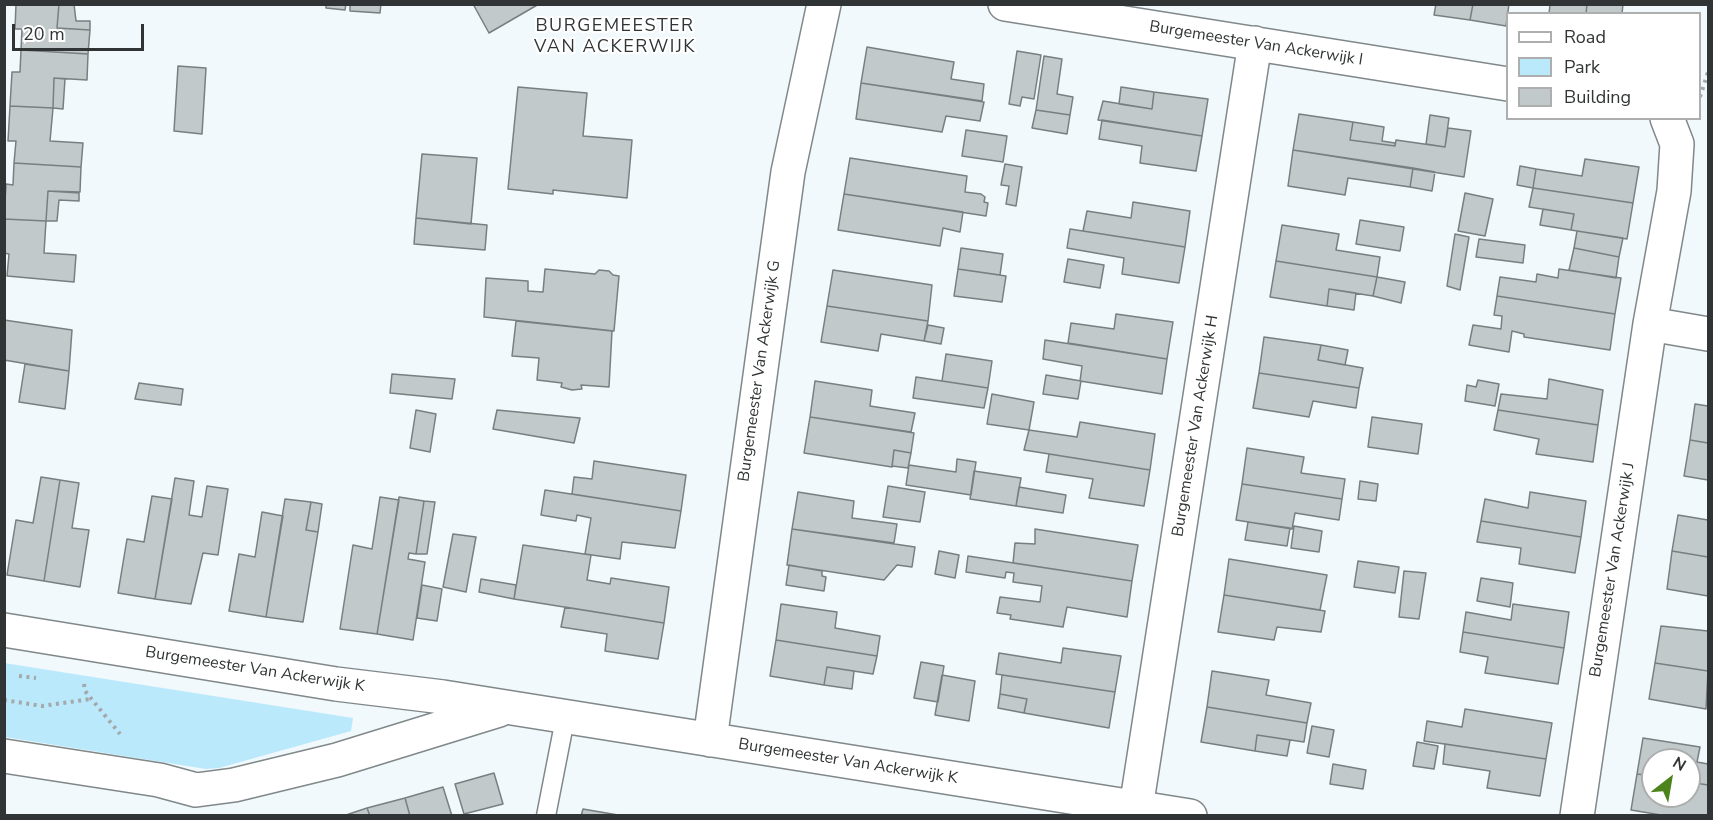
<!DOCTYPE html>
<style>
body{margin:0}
#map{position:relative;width:1713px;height:820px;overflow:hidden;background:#f1f9fc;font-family:"Nunito Sans",sans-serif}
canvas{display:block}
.frame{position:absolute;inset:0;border:6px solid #313435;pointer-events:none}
.legend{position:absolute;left:1506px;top:12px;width:195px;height:108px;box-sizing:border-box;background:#fff;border:2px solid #adaeae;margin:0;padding:8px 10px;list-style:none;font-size:18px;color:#313435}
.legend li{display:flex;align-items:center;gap:12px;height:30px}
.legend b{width:30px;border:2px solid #adaeae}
.north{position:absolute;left:1641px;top:748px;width:60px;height:60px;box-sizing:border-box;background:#fff;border:2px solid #adaeae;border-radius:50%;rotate:31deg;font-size:16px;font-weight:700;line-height:24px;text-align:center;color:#313435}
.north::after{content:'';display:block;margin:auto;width:21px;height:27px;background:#4c831c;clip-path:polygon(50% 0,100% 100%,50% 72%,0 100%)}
.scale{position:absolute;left:12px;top:24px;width:132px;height:27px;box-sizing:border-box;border:3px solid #313435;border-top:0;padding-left:8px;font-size:18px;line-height:21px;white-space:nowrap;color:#313435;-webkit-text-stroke:4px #fff;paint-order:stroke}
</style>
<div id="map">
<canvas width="1713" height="820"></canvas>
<div class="frame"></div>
<ul class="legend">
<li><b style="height:8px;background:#fff"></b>Road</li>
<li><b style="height:16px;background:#bae9fc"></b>Park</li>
<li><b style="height:16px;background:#c1c9ca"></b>Building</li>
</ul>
<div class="north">N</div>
<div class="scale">20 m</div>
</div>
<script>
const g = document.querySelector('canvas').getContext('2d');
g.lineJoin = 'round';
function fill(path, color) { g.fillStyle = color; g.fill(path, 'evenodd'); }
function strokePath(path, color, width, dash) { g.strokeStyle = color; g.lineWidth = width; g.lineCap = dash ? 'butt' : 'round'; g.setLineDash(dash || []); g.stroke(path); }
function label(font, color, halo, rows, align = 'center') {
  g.font = font + ' "Nunito Sans",sans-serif'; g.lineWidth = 4.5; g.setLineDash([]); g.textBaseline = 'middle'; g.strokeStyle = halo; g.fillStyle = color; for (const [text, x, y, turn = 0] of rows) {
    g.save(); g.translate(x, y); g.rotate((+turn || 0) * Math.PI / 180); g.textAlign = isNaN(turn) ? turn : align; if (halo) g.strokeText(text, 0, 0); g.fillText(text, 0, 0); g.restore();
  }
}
fill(new Path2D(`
 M4 663 353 718 351 731 219 768 206 769 5 737Z`), '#bae9fc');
const building = new Path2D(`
 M16 4H59L57 28 90 30 88 54 21 50 22 29H15Z
 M59 4H74L76 21H90V30L57 28Z
 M326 4H346L345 10 326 8Z
 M350 4H381L380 13 350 11Z
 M473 4H539L489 33Z
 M1436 4H1473L1470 20 1434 15Z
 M1473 4H1509L1506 26 1470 20Z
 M1550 4H1587L1586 14H1549Z
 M1587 4H1623L1622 14H1586Z
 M867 47 954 62 951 79 984 84 982 101 861 83Z
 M21 50 88 54 87 80 54 78 53 108 10 106 12 72H20Z
 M1017 51 1041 55 1034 99 1022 97 1020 106 1009 104Z
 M1044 56 1062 59 1057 94 1073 97 1070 115 1036 110Z
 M178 66 206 68 202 134 174 131Z
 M54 78 65 79 63 109 53 108Z
 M861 83 984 102 980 121 946 116 942 132 856 119Z
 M518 87 587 93 583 136 632 140 627 198 553 190V194L508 189Z
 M1121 87 1154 92 1152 109 1119 104Z
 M1154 92 1208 99 1202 136 1098 120 1103 101 1152 109Z
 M10 106 53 108 50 141 83 143 81 167 14 163 16 141H8Z
 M1036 110 1070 115 1067 134 1032 128Z
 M1299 114 1353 122 1350 140 1395 146 1396 140 1445 147 1448 128 1471 131 1464 177 1293 150Z
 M1430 115 1449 118 1445 147 1426 144Z
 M1102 120 1202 136 1196 171 1140 163 1142 146 1099 139Z
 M1353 122 1384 127 1382 141 1395 143V146L1350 140Z
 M966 130 1007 136 1003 162 962 156Z
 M1293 150 1413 168 1410 187 1348 178 1345 195 1288 186Z
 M422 154 477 158 471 224 416 218Z
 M850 158 967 176 965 192 981 194 985 197 984 202 988 203 986 216 844 194Z
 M1585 159 1639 167 1633 203 1533 188 1536 169 1582 176Z
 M14 163 81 167 80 192 48 191 46 221 4 219 6 184 13 185Z
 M1005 164 1022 167 1016 206 1006 204 1009 186 1001 185Z
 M1520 166 1536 169 1533 188 1517 185Z
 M1413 168 1435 172 1432 191 1410 187Z
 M1533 188 1633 203 1627 239 1571 230 1574 214 1529 207Z
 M48 191 79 193V201L59 200 57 221H46Z
 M1465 193 1493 199 1485 236 1458 231Z
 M844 194 963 212 960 232 943 228 940 246 838 230Z
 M1133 202 1190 211 1185 247 1083 231 1087 211 1131 218Z
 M1543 209 1574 214 1571 230 1540 225Z
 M416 218 487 225 485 250 414 244Z
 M4 219 46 221 44 253 76 255 74 282 7 276 9 254 4 253Z
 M1360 220 1404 227 1400 251 1356 244Z
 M1282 225 1339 234 1336 250 1380 257 1377 277 1276 261Z
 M1070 229 1185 247 1179 283 1122 274 1124 258 1067 248Z
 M1577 231 1623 238 1619 257 1574 248Z
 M1455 234 1469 237 1460 290 1447 286Z
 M1479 239 1525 245 1523 263 1476 257Z
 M961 248 1003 254 1000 275 958 269Z
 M1574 248 1619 257 1616 278 1569 270Z
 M1068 259 1104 265 1100 288 1064 282Z
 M1276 261 1377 277 1373 296 1329 289 1327 306 1270 297Z
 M545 269 595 274 599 270 609 271 613 275 619 276 614 331 484 317 486 278 528 281V291L543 292Z
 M958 269 1006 276 1002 302 954 296Z
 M1559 269 1621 278 1615 314 1497 296 1500 277 1536 282 1537 274 1558 278Z
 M833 270 932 285 928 321 827 306Z
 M1377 277 1405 282 1401 303 1373 296Z
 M1329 289 1356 293 1354 310 1327 306Z
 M1497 296 1615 314 1610 350 1524 337V334L1512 331 1509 352 1469 345 1473 325 1501 329 1502 316 1494 315Z
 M827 306 928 321 924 341 881 334 878 351 821 342Z
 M1116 314 1173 322 1167 359 1068 343 1071 323 1114 329Z
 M4 320 72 330 69 371 4 360Z
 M516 321 612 331 609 387 581 385 582 389 572 390 561 387 562 383 537 380 539 358 512 356Z
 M928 325 944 328 941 344 924 341Z
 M1264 337 1321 345 1318 360 1363 368 1359 388 1259 373Z
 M1045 340 1167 359 1162 394 1080 381 1082 366 1043 359Z
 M1321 345 1348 350 1345 365 1318 360Z
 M946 354 992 361 988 388 942 381Z
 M25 364 69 371 65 409 19 402Z
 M1259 373 1359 388 1356 408 1313 401 1309 417 1253 408Z
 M392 374 455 379 452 399 390 393Z
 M1046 375 1081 381 1078 399 1043 394Z
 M916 377 988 388 984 408 913 398Z
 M1549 379 1603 390 1598 425 1498 410 1501 394 1547 399Z
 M1478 380 1499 384 1495 406 1465 401 1467 385 1476 387Z
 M815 381 872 390 870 406 915 413 911 432 810 417Z
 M139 383 183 389 181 405 135 399Z
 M992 394 1034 402 1029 430 987 424Z
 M1695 404 1708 406V443L1690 440Z
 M416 410 436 414 430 452 410 448Z
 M497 410 580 418 574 443 493 429Z
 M1498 410 1598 425 1593 462 1536 454 1539 439 1494 430Z
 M810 417 914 433 911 453 894 450 892 467 804 453Z
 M1372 417 1422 424 1418 454 1368 447Z
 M1080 422 1155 434 1150 470 1024 450 1029 430 1077 437Z
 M1690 440 1708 443V480L1684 476Z
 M1247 448 1304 457 1301 473 1345 479 1342 499 1242 484Z
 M894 450 911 453 908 468 892 466Z
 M1049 454 1150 470 1144 506 1089 498 1093 479 1046 472Z
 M957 459 976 462 971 495 906 485 909 465 956 472Z
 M594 461 686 475 681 511 572 494 574 477 592 479Z
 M974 471 1021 478 1016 506 970 499Z
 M41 477 60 480 44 581 7 575 16 520 33 523Z
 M175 478 194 481 189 515 202 517 207 486 228 489 218 555 203 553 191 604 155 599Z
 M60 480 79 483 72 528 89 530 80 587 44 581Z
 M1360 481 1378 484 1376 501 1358 499Z
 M1242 484 1342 499 1339 520 1295 513 1292 529 1236 520Z
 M888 486 925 492 920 522 883 517Z
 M1019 487 1066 495 1063 513 1016 506Z
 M545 490 681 511 675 548 622 542 620 559 585 554 591 518 577 515 576 521 541 515Z
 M798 492 854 501 852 518 897 524 894 543 792 529Z
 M1530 492 1586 501 1581 537 1481 521 1485 499 1528 508Z
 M152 496 172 499 155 599 118 593 127 539 144 542Z
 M380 497 399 500 377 634 340 629 353 545 372 549Z
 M399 497 424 501 416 554 409 553 408 559 425 562 413 640 377 634Z
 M285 499 311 502 306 530 318 532 303 622 266 617Z
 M424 501 435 502 427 554H416Z
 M311 502 322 504 318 532 306 530Z
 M262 512 283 516 266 617 229 611 239 554 255 557Z
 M1678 515 1708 520V557L1672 551Z
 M1481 521 1581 537 1575 573 1519 564 1521 548 1477 542Z
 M1248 522 1290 528 1287 546 1245 540Z
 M1294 526 1322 531 1319 552 1291 548Z
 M792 529 915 547 912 567 897 565 884 580 787 565Z
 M1035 529 1138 545 1132 581 1013 563 1015 543 1035 544Z
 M453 534 476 537 466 592 443 587Z
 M523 545 591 555 587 580 610 584 611 578 669 587 664 623 514 599Z
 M939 551 959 555 955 578 935 574Z
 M1672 551 1708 557V596L1667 589Z
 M968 556 1132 581 1127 617 1067 607 1063 627 1010 619 1011 615 997 613 1000 597 1040 602 1042 586 1013 582 1014 573 1006 572 1005 578 966 572Z
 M1229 559 1327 575 1320 610 1224 595Z
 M1358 561 1399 567 1395 593 1354 587Z
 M789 565 822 571V576L826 577 824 591 786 585Z
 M1404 571 1426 573 1419 619 1399 617Z
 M1481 578 1513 583 1510 607 1477 601Z
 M481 579 516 585 514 599 479 592Z
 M422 585 442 589 437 621 417 618Z
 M1224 595 1325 611 1321 632 1277 627 1274 640 1218 632Z
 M781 604 837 612 835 628 880 636 877 656 776 640Z
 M1513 604 1569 612 1564 648 1463 632 1466 612 1511 620Z
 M565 607 664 623 658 659 605 651 607 634 561 627Z
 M1661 626 1708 631V671L1655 663Z
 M1463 632 1564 648 1558 684 1485 673 1488 657 1460 652Z
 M776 640 877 656 873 674 827 667 824 685 770 676Z
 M1063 648 1121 656 1115 692 996 674 999 653 1061 663Z
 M921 662 944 666 938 702 914 698Z
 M1655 663 1708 671 1706 709 1649 699Z
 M827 667 854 671 852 689 824 685Z
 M1212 671 1269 680 1266 695 1311 703 1307 723 1207 707Z
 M942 675 975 681 969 721 935 715Z
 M1002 675 1115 692 1109 728 1024 713 1027 699 1000 694Z
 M1000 694 1027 699 1024 713 998 708Z
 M1207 707 1307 723 1304 742 1257 735 1255 751 1201 742Z
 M1465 709 1552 723 1546 759 1424 741 1427 721 1462 727Z
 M1312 726 1334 730 1329 757 1307 753Z
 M1257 735 1290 740 1287 756 1255 751Z
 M1643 738 1700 747 1697 762 1708 764V785L1689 782V760H1653V776L1637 774Z
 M1417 742 1438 746 1434 769 1413 766Z
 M1445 744 1546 759 1540 796 1487 788 1490 771 1443 764Z
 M1333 764 1366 770 1363 789 1330 784Z
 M494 773 503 804 464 814 455 784Z
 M1637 774 1653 776V796H1689V782L1708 785V816H1667L1631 810Z
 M443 787 452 816H410L405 798Z
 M405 798 410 816H370L367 808Z
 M367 808 370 816H343Z
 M583 809 618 815V816H581Z`);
fill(building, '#c1c9ca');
strokePath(building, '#787f80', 1.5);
const lane = new Path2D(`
 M546 816 565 719`);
const street = new Path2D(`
 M1005 4 1508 84
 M1650 324 1708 334
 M4 630 336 684 443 697 1190 816
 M710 740 788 172 824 4
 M4 756 159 780 196 790 234 785 337 760 499 710
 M1136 808 1255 43
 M1577 816 1650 324 1674 191 1677 144 1667 118`);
strokePath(lane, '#81888a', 21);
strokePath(street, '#81888a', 36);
strokePath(new Path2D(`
 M1700 97 1708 72
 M19 676 36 678
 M84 684 85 691 120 734
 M4 700 42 706 91 699`), '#a3a9ab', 4, [3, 4.5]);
strokePath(lane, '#fff', 18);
strokePath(street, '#fff', 33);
label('16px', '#313435', '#fff', [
 ["Burgemeester Van Ackerwijk I",1256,44,9],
 ["Burgemeester Van Ackerwijk G",760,371,-82],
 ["Burgemeester Van Ackerwijk H",1196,426,-81],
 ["Burgemeester Van Ackerwijk J",1613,570,-81],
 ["Burgemeester Van Ackerwijk K",255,670,9],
 ["Burgemeester Van Ackerwijk K",848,762,9]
]);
g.letterSpacing = '1.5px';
label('18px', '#313435', '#fff', [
 ["BURGEMEESTER",615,27],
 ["VAN ACKERWIJK",615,48]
]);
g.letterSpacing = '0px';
</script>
